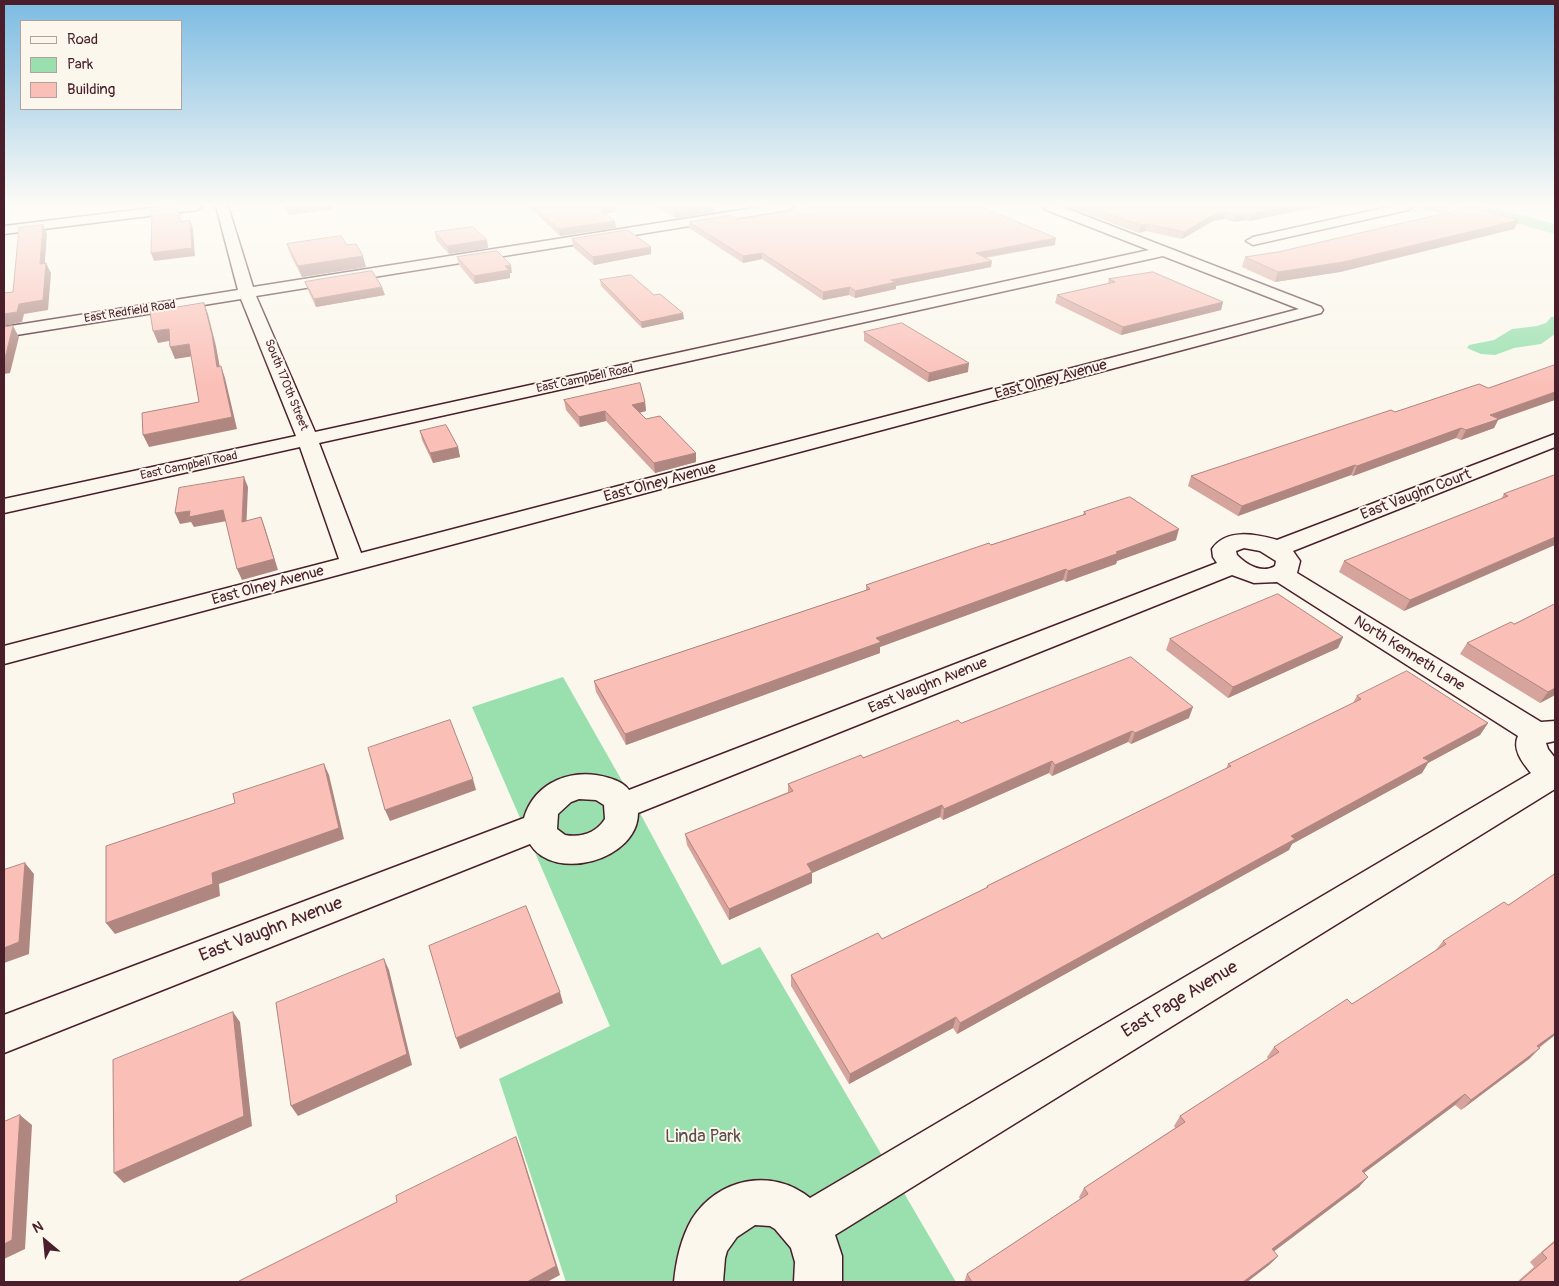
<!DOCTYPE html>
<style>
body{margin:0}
#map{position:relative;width:1559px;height:1286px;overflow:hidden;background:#fbf7ec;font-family:Pangolin,sans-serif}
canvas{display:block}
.frame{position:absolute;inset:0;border:5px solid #4a1f2b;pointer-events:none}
.legend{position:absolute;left:20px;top:20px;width:162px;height:90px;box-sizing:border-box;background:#fbf7ec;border:1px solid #b4a19f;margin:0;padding:6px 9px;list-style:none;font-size:15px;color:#4a1f2b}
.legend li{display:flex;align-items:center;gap:10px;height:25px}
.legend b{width:25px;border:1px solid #b4a19f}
.north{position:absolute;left:20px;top:1216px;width:50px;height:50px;-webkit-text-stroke:4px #fbf7ec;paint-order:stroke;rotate:332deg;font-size:14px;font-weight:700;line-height:20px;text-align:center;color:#4a1f2b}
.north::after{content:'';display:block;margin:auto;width:18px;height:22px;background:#4a1f2b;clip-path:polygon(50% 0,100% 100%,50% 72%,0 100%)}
</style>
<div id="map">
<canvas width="1559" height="1286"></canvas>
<div class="frame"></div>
<ul class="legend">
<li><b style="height:6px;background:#fbf7ec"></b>Road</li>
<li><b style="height:14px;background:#99e0ae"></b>Park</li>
<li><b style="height:14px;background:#fabfb7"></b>Building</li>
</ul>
<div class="north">N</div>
</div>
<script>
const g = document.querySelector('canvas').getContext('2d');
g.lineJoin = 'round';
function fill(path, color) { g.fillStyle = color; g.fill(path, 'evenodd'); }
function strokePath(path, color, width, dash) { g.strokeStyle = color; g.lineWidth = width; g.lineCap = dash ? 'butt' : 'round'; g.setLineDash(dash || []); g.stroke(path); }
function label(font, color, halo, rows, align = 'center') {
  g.font = font + ' Pangolin,sans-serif'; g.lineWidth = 4; g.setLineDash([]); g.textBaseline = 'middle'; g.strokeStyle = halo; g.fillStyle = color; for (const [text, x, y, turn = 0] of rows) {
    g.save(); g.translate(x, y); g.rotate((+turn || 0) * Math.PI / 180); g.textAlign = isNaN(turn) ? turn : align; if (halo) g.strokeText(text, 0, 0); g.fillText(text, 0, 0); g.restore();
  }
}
fill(new Path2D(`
 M1441 206H1485L1555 224V234L1466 209Z
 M1551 317H1555V334L1541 344 1514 348 1495 355 1481 354 1467 348 1469 345 1494 340 1512 329 1537 326 1546 323Z
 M563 677 634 802 722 965 760 947 956 1282H566L499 1079 610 1026 472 707Z`), '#99e0ae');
const minor = new Path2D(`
 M168 206H203L197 210 4 234V226Z
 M216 206H228L253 287 766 206H795L789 210 256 296 315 432 1149 250 1044 209 1043 206H1060L1321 307 1323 310 1321 313 4 664V646L339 559 300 447 4 513V499L296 436 241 299 4 337V327L238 290ZM1163 256 1299 309 361 553 319 443Z
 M1392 206H1414L1408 210 1253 245 1246 241 1253 237Z
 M1555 434V447L1293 551 1300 561 1297 573 1541 722 1555 721V741L1546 743 1548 749 1555 758V789L835 1235 842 1256V1282H794L795 1262 791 1248 775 1229 770 1226 755 1225 737 1237 727 1251 725 1258 723 1282H674C676 1261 681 1238 692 1219 718 1178 772 1167 810 1198L1531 773C1522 762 1512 749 1518 736L1277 582 1254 583 1232 575 638 813C638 860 554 883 530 844L4 1053V1015L524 818C535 781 574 767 609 778 616 780 625 784 629 790L1217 563 1213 557 1212 549C1226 528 1255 534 1277 540ZM1244 548 1260 551 1276 561 1275 566C1262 574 1247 565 1237 555L1236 551ZM579 799 596 800 604 805 605 819C596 833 581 838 565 835L557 829 558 814 571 802Z`);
strokePath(minor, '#4a1f2b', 3);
fill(minor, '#fbf7ec');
fill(new Path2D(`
 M284 206H332L333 209 289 215Z
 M528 206H616V212L605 214 616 228 560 236Z
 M656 206H714L715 212 675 218Z
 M1066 206H1321L1249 221 1245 220 1234 222 1224 219 1213 221 1182 239 1146 231 1139 233Z
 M1415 206H1450L1447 213 1519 220 1514 229 1340 272 1275 282 1242 267 1245 257 1278 252 1443 214Z
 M737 219 1055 245 986 258 991 267 896 286V289L855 298 849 295 823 300 762 259 743 263 689 228V222Z
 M435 232 487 240 488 248 449 254 436 240Z
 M572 239 651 247V254L594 265 573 247Z
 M287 244 347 245 366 267 302 277 291 256Z
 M457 257 512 273H510V278L475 284 459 265Z
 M1109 279 1223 302 1221 310 1121 335 1055 303 1057 295 1108 283Z
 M600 280 654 295 684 319 642 328 601 286Z
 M305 282 385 295 316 307 308 290Z
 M864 332 968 372 928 382 864 341Z
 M564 400 645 402 646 411 640 413 646 419 696 453V462L655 473 606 421 580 427 566 410Z
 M1395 412 1498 420 1494 428 1461 440 1456 438 1353 476 1351 475 1238 516 1188 486 1191 476Z
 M420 431 458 447 460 457 433 463 422 440Z
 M1555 475 1404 611 1339 572 1344 561 1501 499 1504 494Z
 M1084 512 1176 540 1117 561 1116 564 1066 582 1063 580 880 647V653L626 745 596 692 594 681 866 590V585L1083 515Z
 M1555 604V695L1540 703 1460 654 1467 643 1514 624Z
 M1343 637 1338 648 1228 698 1166 650 1170 639Z
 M1357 696 1488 723 1480 735 1428 763 1422 773 1292 844 1289 850 957 1034 953 1028 849 1084 791 986V975L882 939 986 888 987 886 1226 769 1228 764 1353 703Z
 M1189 718 1131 744 1128 742 1052 776 1049 773 943 820 940 817 812 873V883L729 920 687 845 685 834 788 792V784L961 723Z
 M1555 874V1035L1539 1048 1529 1059 1461 1110 1455 1105 1364 1173 1359 1187 1273 1251 1278 1256 1269 1265 1247 1282H964L967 1274 1080 1199 1079 1197 1084 1188 1175 1128 1174 1126 1180 1116 1268 1059 1267 1057 1274 1047 1352 1004 1436 950 1443 941 1508 905Z
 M1555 1240V1282H1517L1534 1267 1530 1262Z`), '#d7a49d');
fill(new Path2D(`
 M286 206H332L333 209 289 215Z
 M616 206V212L598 215V209Z
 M710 206H714L715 212 675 218 674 211Z
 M1290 206H1321L1249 221 1251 214Z
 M1226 212 1224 219 1213 221 1182 239 1184 232 1215 214Z
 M1247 213 1245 220 1234 222 1236 215Z
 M190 220 193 228 195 256 154 261 151 253Z
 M1519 220 1514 229 1340 272 1275 282 1278 272Z
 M615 221 616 228 560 236 559 229Z
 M1147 224 1146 231 1139 233 1141 225Z
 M43 225 47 234 44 274 40 264Z
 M1056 238 1055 245 975 259 976 253Z
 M487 240 488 248 449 254 447 246Z
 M651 247V254L594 265 593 257Z
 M762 253V259L743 263V256Z
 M363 256 366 267 302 277 298 266Z
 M992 261 991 267 896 286V289L855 298V291L891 280Z
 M46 263 51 273 48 310 24 314 22 322 4 326V314L19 304Z
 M511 265 512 273H510V278L475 284 474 276 505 266Z
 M382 287 385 295 316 307 314 299Z
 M850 287 849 295 823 300V292Z
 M1223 302 1221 310 1121 335 1123 327Z
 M204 303 208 314 216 346 222 379 217 367Z
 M683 313 684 319 642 328 641 322Z
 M13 326 19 337 10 373 4 374V362Z
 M169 329 174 340 158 343 153 331Z
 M189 344 194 356 175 359 170 347Z
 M969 363 968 372 928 382 929 373Z
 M221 366 225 378 237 429 149 447 143 435 232 417Z
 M1555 392V400L1498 420 1494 428 1461 440 1466 430 1490 415Z
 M645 402 646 411 633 414 632 405Z
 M605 411 606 421 580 427 579 417Z
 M1461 428 1456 438 1353 476 1357 466Z
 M458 447 460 457 433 463 430 453Z
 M696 453V462L655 473 654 463Z
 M1355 465 1351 475 1238 516 1242 506Z
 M244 477 248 487 246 533 242 522Z
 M223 510 227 521 194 527 191 522 180 524 175 513 190 511Z
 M261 517 265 528 278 570 242 580 237 569Z
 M1179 529 1176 540 1117 561 1116 564 1066 582 1068 571 1116 552Z
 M1555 537V545L1404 611 1410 600Z
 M1066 569 1063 580 880 647V653L626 745 625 734 876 638Z
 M1343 637 1338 648 1228 698 1233 687Z
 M1555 688V695L1540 703 1548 692Z
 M1193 707 1189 718 1131 744 1135 733Z
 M1488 723 1480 735 1428 763 1422 773 1292 844 1289 850 957 1034 960 1023 1291 836 1423 758Z
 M1132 731 1128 742 1052 776 1055 765Z
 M1052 761 1049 773 943 820 944 809Z
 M324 764 329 775 344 839 219 884 220 896 115 934 106 923 212 873Z
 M473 779 476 790 390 821 385 810Z
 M942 805 940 817 812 873V883L729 920V909L807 864Z
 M25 863 34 874 29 954 4 963V948Z
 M384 959 389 970 412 1065 298 1116 291 1106Z
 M560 992 563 1003 460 1049 456 1038Z
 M233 1012 240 1022 252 1126 124 1183 114 1173Z
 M956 1017 953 1028 849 1084 850 1074Z
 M1555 1033V1035L1526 1057 1537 1046Z
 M1540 1048 1529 1059 1461 1110 1471 1100Z
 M1465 1094 1455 1105 1353 1181 1362 1171Z
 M20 1115 32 1125 25 1249 4 1259V1244Z
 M516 1137 520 1147 560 1275 547 1282H527Z
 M1368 1177 1359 1187 1264 1259 1272 1249Z
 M1278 1256 1269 1265 1247 1282H1243Z`), '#af8680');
const building = new Path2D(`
 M534 206H616L598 209 615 221 559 229Z
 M666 206H710L674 211Z
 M823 206H979L1056 238 976 253 992 261 891 280 896 282 855 291 850 287 823 292 762 253 743 256 689 222 730 215 737 219Z
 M1087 206H1290L1251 214 1247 213 1236 215 1226 212 1215 214 1184 232 1147 224 1141 225Z
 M1472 207 1519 220 1343 262 1278 272 1245 257 1278 252Z
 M177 208 181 222 190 220 192 248 151 253 152 211Z
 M43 225 40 264 46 263 43 300 19 304 17 312 4 314V293L13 292 19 228Z
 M473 227 487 240 447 246 435 232Z
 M628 230 651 247 593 257 572 239Z
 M341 236 347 245 356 244 363 256 298 266 287 244Z
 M497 251 511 265 505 266 509 270 474 276 457 257Z
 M372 271 382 287 314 299 305 282Z
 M1153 272 1223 302 1123 327 1057 295 1115 282 1109 279Z
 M631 275 654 295 660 294 683 313 641 322 600 280Z
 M204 303 212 334 217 367 221 366 232 417 143 435 142 413 199 402 189 344 170 347 169 329 153 331 150 312Z
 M902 323 969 363 929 373 864 332Z
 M13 326 4 362V327Z
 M1555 365V392L1490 415 1499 419 1466 430 1461 428 1357 466 1355 465 1242 506 1191 476 1391 410 1395 412 1479 384 1488 388Z
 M640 383 645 402 632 405 646 419 660 416 696 453 654 463 605 411 579 417 564 400Z
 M446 425 458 447 430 453 420 431Z
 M1555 475V537L1410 600 1344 561 1508 496 1504 494Z
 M244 477 242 522 261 517 274 559 237 569 223 510 189 517 190 511 175 513 179 488Z
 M1130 497 1179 529 1116 552 1119 553 1068 571 1066 569 876 638 881 642 625 734 594 681 870 589 866 585 989 543 991 545 1086 514 1084 512Z
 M1278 594 1343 637 1233 687 1170 639Z
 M1555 604V688L1548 692 1467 643 1511 622 1514 624Z
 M1131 657 1193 707 1135 733 1132 731 1055 765 1052 761 944 809 942 805 807 864 812 872 729 909 685 834 793 791 788 784 861 755 863 758 958 720 961 723Z
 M1407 671 1488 723 1423 758 1429 761 1291 836 1295 839 960 1023 956 1017 850 1074 791 975 878 933 882 939 988 887 987 886 1231 766 1228 764 1361 699 1357 696Z
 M450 720 473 779 385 810 368 748Z
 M324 764 339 828 212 873 213 884 106 923V846L235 803 233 794Z
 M25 863 19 942 4 948V870Z
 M1555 874V1033L1537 1046 1540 1048 1471 1100 1465 1094 1362 1171 1368 1177 1272 1249 1278 1256 1243 1282H972L967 1274 1088 1194 1084 1188 1185 1122 1180 1116 1279 1052 1274 1047 1347 999 1352 1004 1446 944 1443 941 1504 902 1508 905Z
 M526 906 560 992 456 1038 429 946Z
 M384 959 407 1054 291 1106 276 1003Z
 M233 1012 244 1116 114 1173 113 1060Z
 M20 1115 12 1240 4 1244V1122Z
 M516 1137 556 1266 527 1282H239V1281L397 1202 396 1196Z
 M1555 1242V1282H1519L1547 1258 1542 1253Z`);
fill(building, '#fabfb7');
strokePath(building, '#af8680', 1);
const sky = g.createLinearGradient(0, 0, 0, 386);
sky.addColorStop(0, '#7bbbe2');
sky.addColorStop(0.53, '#fdfbf6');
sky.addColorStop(1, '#fdfbf600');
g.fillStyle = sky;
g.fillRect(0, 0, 1559, 386);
label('12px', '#4a1f2b', '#fbf7ec', [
 ["East Redfield Road",130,312,-9],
 ["East Campbell Road",585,379,-12],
 ["South 170th Street",286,385,68],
 ["East Campbell Road",189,466,-12]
]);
label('15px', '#4a1f2b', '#fbf7ec', [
 ["East Olney Avenue",1051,380,-15],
 ["East Olney Avenue",660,483,-15],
 ["East Vaughn Court",1416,495,-21],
 ["East Olney Avenue",268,586,-15],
 ["North Kenneth Lane",1409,654,32],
 ["East Vaughn Avenue",928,686,-22]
]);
label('18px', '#4a1f2b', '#fbf7ec', [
 ["East Vaughn Avenue",271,930,-21],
 ["East Page Avenue",1180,1000,-31]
]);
label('18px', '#5e4f4c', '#fbf7ec', [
 ["Linda Park",703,1137]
]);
</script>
